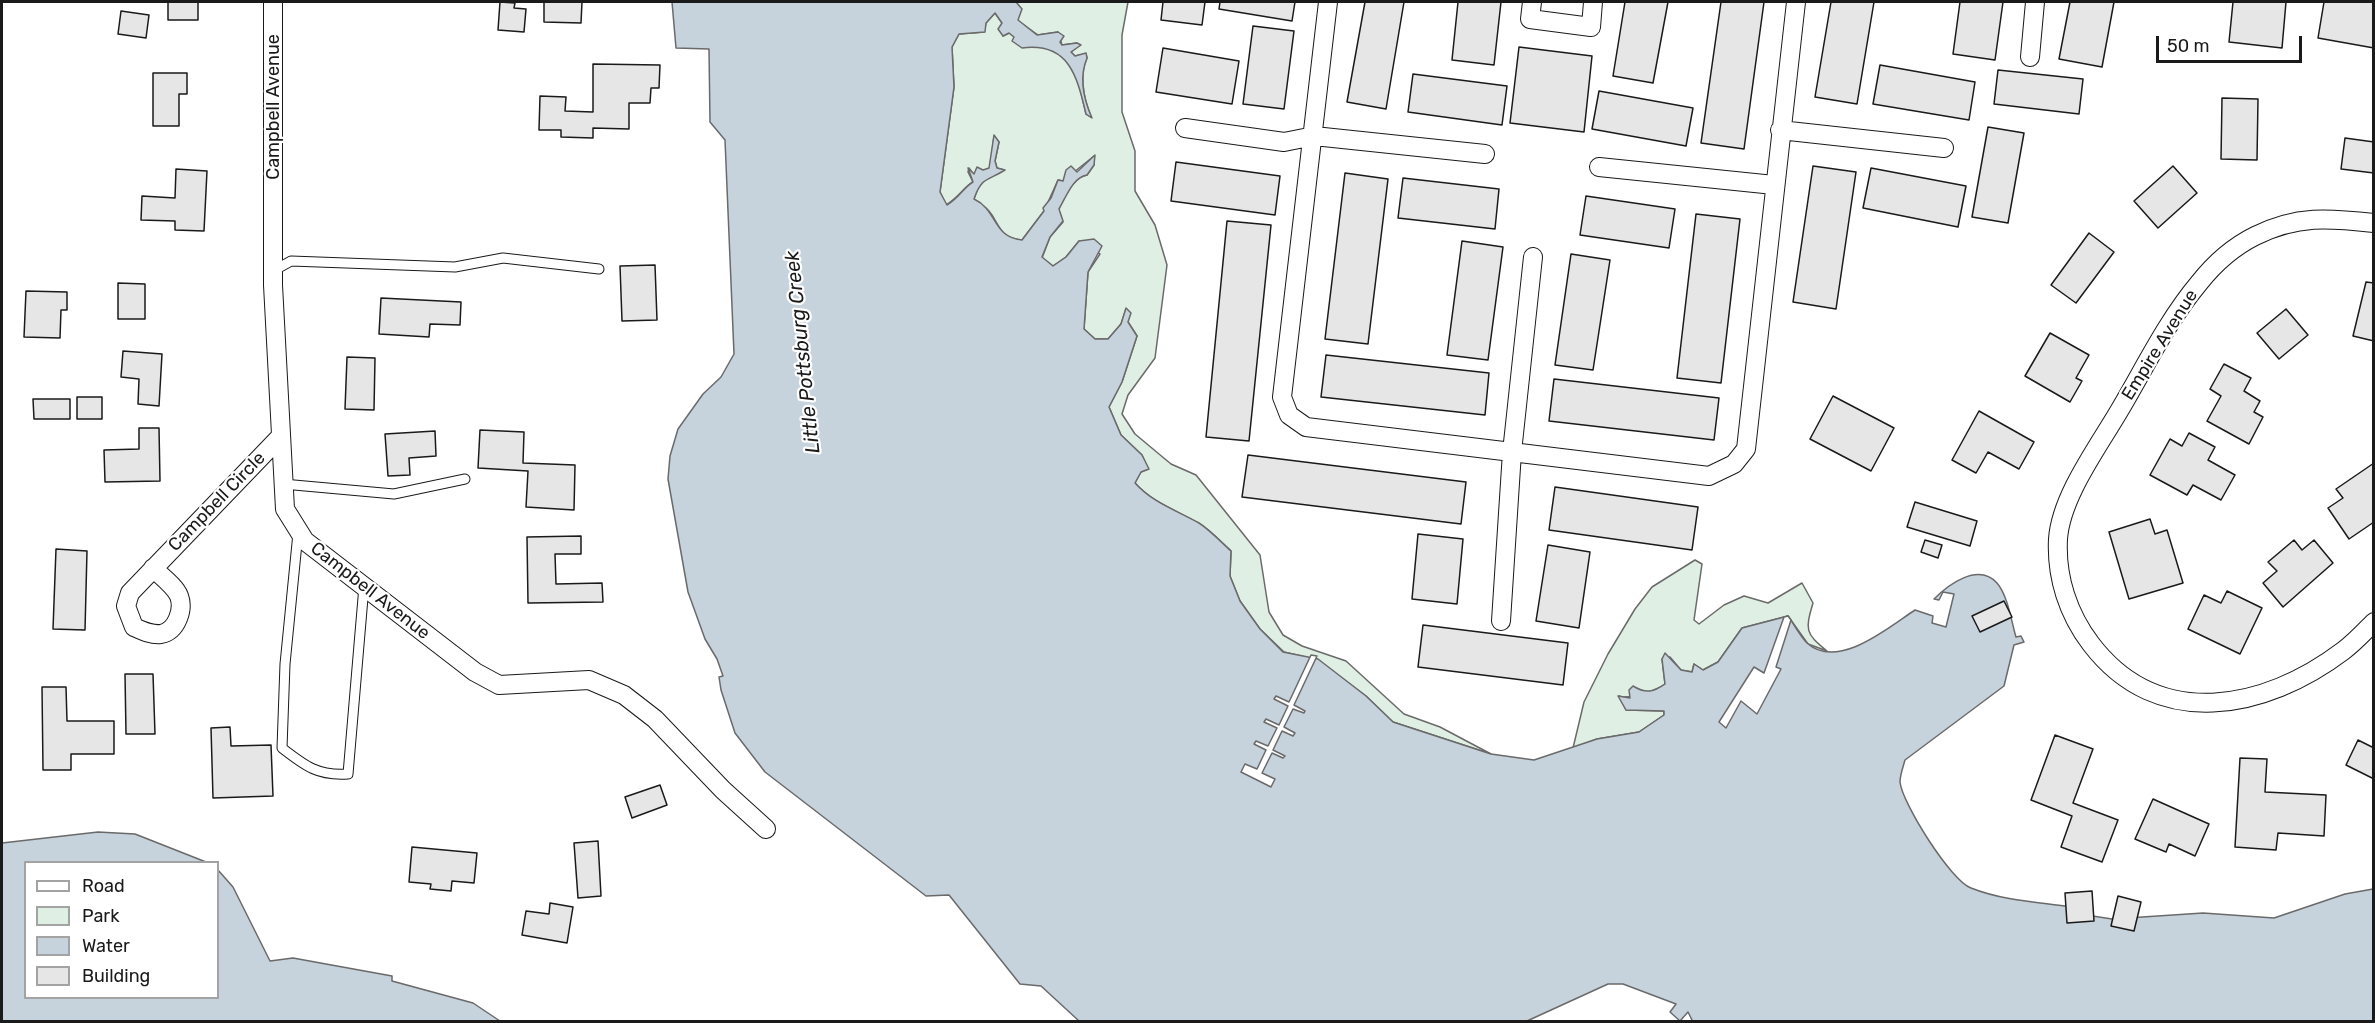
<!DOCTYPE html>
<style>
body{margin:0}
#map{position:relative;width:2375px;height:1023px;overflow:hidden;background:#fff;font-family:Rubik,sans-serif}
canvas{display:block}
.frame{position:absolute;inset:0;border:3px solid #1a1a1a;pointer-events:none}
.legend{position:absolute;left:24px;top:861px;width:195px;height:138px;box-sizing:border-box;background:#fff;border:2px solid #a3a3a3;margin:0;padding:8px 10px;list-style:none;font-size:18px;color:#1a1a1a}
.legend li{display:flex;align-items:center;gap:12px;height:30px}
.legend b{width:30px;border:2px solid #a3a3a3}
.scale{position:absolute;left:2156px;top:36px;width:146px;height:27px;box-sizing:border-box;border:3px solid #1a1a1a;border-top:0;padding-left:8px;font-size:18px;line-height:21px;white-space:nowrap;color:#1a1a1a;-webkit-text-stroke:4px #fff;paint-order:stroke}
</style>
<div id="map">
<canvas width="2375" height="1023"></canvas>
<div class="frame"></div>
<ul class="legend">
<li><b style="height:8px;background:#fff"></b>Road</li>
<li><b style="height:16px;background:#e0efe3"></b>Park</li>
<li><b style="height:16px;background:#c6d2dc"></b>Water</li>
<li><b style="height:16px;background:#e6e6e6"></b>Building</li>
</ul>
<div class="scale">50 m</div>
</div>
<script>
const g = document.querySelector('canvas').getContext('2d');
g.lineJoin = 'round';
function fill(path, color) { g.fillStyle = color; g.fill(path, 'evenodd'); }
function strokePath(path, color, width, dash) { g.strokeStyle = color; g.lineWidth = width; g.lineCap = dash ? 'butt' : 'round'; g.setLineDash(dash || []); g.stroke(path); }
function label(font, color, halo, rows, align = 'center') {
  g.font = font + ' Rubik,sans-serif'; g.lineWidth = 4.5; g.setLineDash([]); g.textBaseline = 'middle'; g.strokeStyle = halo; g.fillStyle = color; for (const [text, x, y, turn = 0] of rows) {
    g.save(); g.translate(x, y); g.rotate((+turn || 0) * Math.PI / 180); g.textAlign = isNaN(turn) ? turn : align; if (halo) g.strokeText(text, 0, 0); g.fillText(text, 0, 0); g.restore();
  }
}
const green = new Path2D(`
 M1016 2H1128L1122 35V112L1135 151V191L1155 225 1167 265 1155 358 1128 395 1122 414 1135 434 1171 464 1196 475 1260 555 1269 612 1283 635 1302 646 1346 661 1404 714 1440 727 1491 754 1393 722 1366 696 1318 660 1284 652 1260 629 1240 601 1230 576 1231 551C1221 542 1210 530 1198 523 1176 510 1153 503 1135 483L1141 472 1148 469 1142 455 1121 435 1109 407 1122 382 1137 336 1128 322 1126 309 1121 324 1108 339H1095L1084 329 1088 272 1100 254 1079 241 1066 257 1053 266 1042 258 1050 237 1063 222 1058 209C1066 197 1073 177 1087 175L1094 165V156L1063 181 1058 180 1044 211 1022 240C1002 238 1001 230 992 215 989 209 980 203 974 199L978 188 988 176 1004 170 997 168 995 161 999 142 994 136 990 168 974 175 969 168 968 172 973 182C964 187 958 198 946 205L940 192 954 87 952 47 959 34 984 32 986 23 995 13 1002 23 1003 36 1009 33C1023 45 1042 43 1057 52 1077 63 1081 94 1086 114L1091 117C1084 99 1079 76 1087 58L1086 54 1075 56 1071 52 1080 45 1077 43 1062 45 1058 32 1038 35 1017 20 1021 9Z
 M1695 560 1702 564 1694 620 1699 624 1724 605 1744 596 1768 603 1802 583 1813 603C1805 630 1805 633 1827 651L1808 644 1788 616 1742 628 1718 662 1703 670 1694 664 1692 672 1681 670 1670 657 1662 659 1665 684C1657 690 1628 700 1619 696L1626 710 1664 711V715L1639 732 1597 739 1573 748 1584 702 1608 654 1635 609 1652 587Z`);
fill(green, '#e0efe3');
strokePath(green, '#6a6a6a', 1.5);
const water = new Path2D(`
 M672 2H1016L1022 9 1018 20 1037 35 1058 32 1064 36 1060 42 1062 45 1077 43 1081 45 1071 52 1075 56 1086 53 1087 58C1079 77 1084 100 1092 118L1086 114C1077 76 1069 42 1022 48L1012 41 1014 37 1009 33 1003 36 998 29 1002 23 995 13 986 23 985 32 959 34 952 47 954 87 940 192 947 205C959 198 964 187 973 182L968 168 974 174 977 167 983 170 989 168 994 135 999 142 995 161 997 168 1005 170C988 181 982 176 974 199 998 210 992 237 1022 240L1044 211 1043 208 1051 198 1058 180 1063 181 1066 170 1071 166 1077 172 1095 155 1094 165 1087 175C1073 177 1066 197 1059 209L1063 221 1050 237 1042 257 1053 266 1066 257 1079 241 1094 239 1102 246 1088 272 1084 329 1095 339H1108L1121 324 1126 308 1131 313 1128 322 1137 336 1122 382 1109 407 1121 435 1142 455 1149 469 1141 472 1135 483C1153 503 1176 510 1199 523 1210 530 1221 542 1231 551L1230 576 1240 601 1260 629 1283 652 1318 659 1366 696 1393 722 1491 754 1534 760 1597 739 1639 732 1664 715V711L1626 710 1618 696 1630 698 1629 690 1633 686C1646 694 1654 692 1665 684L1662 659 1665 653 1681 670 1692 672 1694 664 1703 670 1718 662 1742 628 1788 616C1794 624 1800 636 1807 643 1838 671 1889 627 1915 610L1933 616 1932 623 1946 627 1954 594 1943 592 1939 600 1934 599C1948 585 1978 562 1997 583 2008 596 2011 620 2016 637L2021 636 2024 642 2014 645 2004 686 1905 760C1903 767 1900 775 1900 782 1902 803 1951 881 1971 888 2001 900 2035 902 2066 906L2073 913 2112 919 2203 913 2274 918 2345 894 2373 889V1021L1693 1022 1688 1012 1680 1021 1670 1012 1676 1004 1623 984H1608L1527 1021H1079L1041 986 1020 984 949 895 926 896 765 772 735 733 721 690 719 677 723 676 717 659 705 639 688 592 668 479 670 456 678 429 703 394 721 377 734 354 725 140 710 122 709 49 676 48Z
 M98 832 135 834 206 862H26V998H218V870L233 887 270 961 293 958 392 976V981L473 1003 500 1021H2V843Z`);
fill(water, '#c6d2dc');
strokePath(water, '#6a6a6a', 1.5);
const pier = new Path2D(`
 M1788 616 1791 620 1776 667 1781 669 1757 714 1741 701 1726 728 1719 722 1754 667 1764 673 1784 617Z
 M1311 655 1317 656 1294 705 1305 711 1304 713 1293 709 1284 727 1295 733 1293 736 1282 731 1273 750 1285 756 1283 758 1272 753 1262 773 1275 779 1271 787 1241 772 1245 764 1257 769 1266 750 1254 744 1256 741 1268 746 1277 728 1264 722 1266 719 1279 725 1288 706 1274 699 1276 696 1289 702Z`);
fill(pier, '#fff');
strokePath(pier, '#6a6a6a', 1.5);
const building = new Path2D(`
 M168 2H198V20H168Z
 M500 2 515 3 514 8 526 9 524 32 498 30Z
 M544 2H582L581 23 544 22Z
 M1163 2H1205L1202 25 1161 20Z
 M1220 2H1295L1292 21 1219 9Z
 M1365 2H1404L1386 109 1347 102Z
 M1458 2H1501L1494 65 1452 60Z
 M1625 2H1668L1653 83 1613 76Z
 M1721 2H1764L1744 149 1701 143Z
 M1831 2H1874L1857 104 1815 97Z
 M1960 2H2003L1995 60 1953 54Z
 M2070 2H2114L2102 67 2059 59Z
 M2233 2H2286L2282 48 2229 42Z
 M2324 2H2374V48L2318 38Z
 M121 11 149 15 146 38 118 34Z
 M1253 26 1294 31 1284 109 1243 104Z
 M1519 47 1592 56 1584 132 1510 123Z
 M1163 48 1239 61 1232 104 1156 92Z
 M593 64 660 65 659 88H651L650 103H629V129L593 128V138L561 137V130H539L540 96 566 97 565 111 593 112Z
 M1880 65 1975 82 1969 120 1873 104Z
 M1998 70 2083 79 2079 114 1994 104Z
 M153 73H187V94H179V126H153Z
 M1413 74 1507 86 1502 125 1408 112Z
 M1599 91 1693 108 1686 146 1592 129Z
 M2222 98 2258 99 2257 160 2221 159Z
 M1988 127 2024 133 2008 223 1972 217Z
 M2345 138 2374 142V173L2341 169Z
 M1176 162 1280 176 1275 215 1171 201Z
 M1813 166 1856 172 1836 309 1793 302Z
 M2173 166 2197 193 2158 228 2134 201Z
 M1871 168 1966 186 1958 227 1863 208Z
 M176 169 207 171 204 231 175 230V221L141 220 142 196 175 198Z
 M1345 173 1388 179 1368 344 1325 339Z
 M1403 178 1499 189 1495 229 1398 218Z
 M1586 196 1675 209 1669 248 1580 235Z
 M1696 214 1740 219 1721 383 1677 378Z
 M1227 221 1271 225 1249 441 1206 437Z
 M2089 233 2114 252 2076 303 2051 285Z
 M1462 241 1503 247 1488 360 1447 355Z
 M1571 254 1610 260 1593 370 1555 365Z
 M655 265 657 320 622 321 620 266Z
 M2366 282 2374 283V341L2353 336Z
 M118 283 145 284V319H118Z
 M26 291 67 292V310H61L60 338 24 337Z
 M381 298 461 302 460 325 430 324 429 337 379 334Z
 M2286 309 2308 335 2279 359 2257 333Z
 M2050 333 2089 355 2076 378 2082 381 2070 402 2025 376Z
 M123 351 162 354 159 406 138 404 139 379 121 377Z
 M1326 355 1489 373 1485 415 1321 397Z
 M347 357 375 358 374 410 345 409Z
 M2224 364 2251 378 2244 391 2260 401 2254 412 2263 417 2249 444 2207 421 2221 396 2210 389Z
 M1554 379 1719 398 1714 440 1549 421Z
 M1833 396 1894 428 1871 471 1810 439Z
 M77 397H102V419H77Z
 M33 399H70V419H34Z
 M1979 411 2034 442 2019 469 1988 452 1976 473 1952 460Z
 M139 428H159L160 481 105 482 104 450 139 449Z
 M480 430 524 432 523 463 575 465 574 510 526 507 528 471 478 468Z
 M435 431 436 456 409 458 410 475 388 476 385 434Z
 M2189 433 2215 447 2208 460 2235 475 2221 500 2193 485 2187 495 2150 475 2170 439 2182 446Z
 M1248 455 1466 482 1461 524 1242 497Z
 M2374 463V522L2349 539 2328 508 2343 498 2336 489Z
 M1555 487 1698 507 1692 550 1549 530Z
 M1915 502 1977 521 1970 546 1907 527Z
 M2150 519 2155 534 2167 530 2183 583 2129 599 2109 532Z
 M1418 534 1463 539 1457 604 1412 599Z
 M581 536V554H555L556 584 602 583 603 602 528 603 527 537Z
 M1925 540 1942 545 1938 558 1921 552Z
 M2294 540 2302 550 2314 540 2333 563 2283 607 2263 583 2277 571 2268 562Z
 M1548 545 1590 552 1579 628 1536 621Z
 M56 549 87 551 85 630 53 629Z
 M2227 591 2262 608 2240 654 2188 629 2204 595 2221 603Z
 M2004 601 2012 617 1980 632 1972 616Z
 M1423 625 1568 643 1563 685 1418 667Z
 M125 674H153L155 734H126Z
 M42 687H66L67 721H114V754H71V770H43Z
 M230 727 231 746 271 745 273 796 213 798 211 728Z
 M2055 735 2093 749 2073 803 2118 820 2102 862 2061 847 2072 816 2031 800Z
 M2358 740 2374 748V779L2346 765Z
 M2240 758 2267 759 2265 792 2326 795 2324 836 2278 833 2276 850 2235 847Z
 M660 785 667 805 632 818 625 797Z
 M2153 799 2209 824 2195 856 2169 844 2166 852 2135 839Z
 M598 841 601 896 578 898 574 843Z
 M412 847 477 853 474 883 452 881 451 891 430 889 431 884 409 882Z
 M2092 891 2094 921 2067 923 2065 893Z
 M2118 896 2141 902 2134 931 2111 926Z
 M550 903 573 907 567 943 522 935 526 911 549 914Z`);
fill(building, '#e6e6e6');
strokePath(building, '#1a1a1a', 1.5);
const lane = new Path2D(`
 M273 271 291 261 455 267 503 258 599 269
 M283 484 394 494 465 479
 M298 533 285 664 282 748C305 766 318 776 348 774L364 586`);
const street = new Path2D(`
 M273 2V285L285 509 305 541 475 672 499 685 589 680 624 695 655 719 723 790 766 829
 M1328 2 1282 397 1289 415 1306 427 1709 476 1734 464 1746 449 1796 2
 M1532 2 1530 19 1591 27 1593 2
 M2030 57 2035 2
 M1185 128 1284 142 1314 136 1485 154
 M1780 130 1944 148
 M1599 167 1774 185
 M2374 223C2329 218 2297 215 2255 236 2233 247 2214 264 2199 283 2168 320 2146 365 2122 406 2101 443 2061 495 2058 539 2056 577 2068 614 2091 644 2158 732 2265 710 2343 651 2354 643 2364 632 2374 622
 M153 568C161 576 175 586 179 596 184 609 177 631 161 634 151 635 143 631 134 627L126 606 130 593 280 437
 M1501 621 1512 452 1533 257`);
strokePath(lane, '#1a1a1a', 11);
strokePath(street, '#1a1a1a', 20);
strokePath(lane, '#fff', 9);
strokePath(street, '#fff', 18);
label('18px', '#1a1a1a', '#fff', [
 ["Campbell Avenue",274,107,-90],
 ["Empire Avenue",2160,345,-58],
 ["Campbell Circle",217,502,-46],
 ["Campbell Avenue",370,591,38]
]);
label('italic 20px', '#1a1a1a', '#fff', [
 ["Little Pottsburg Creek",803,352,-96]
]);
</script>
